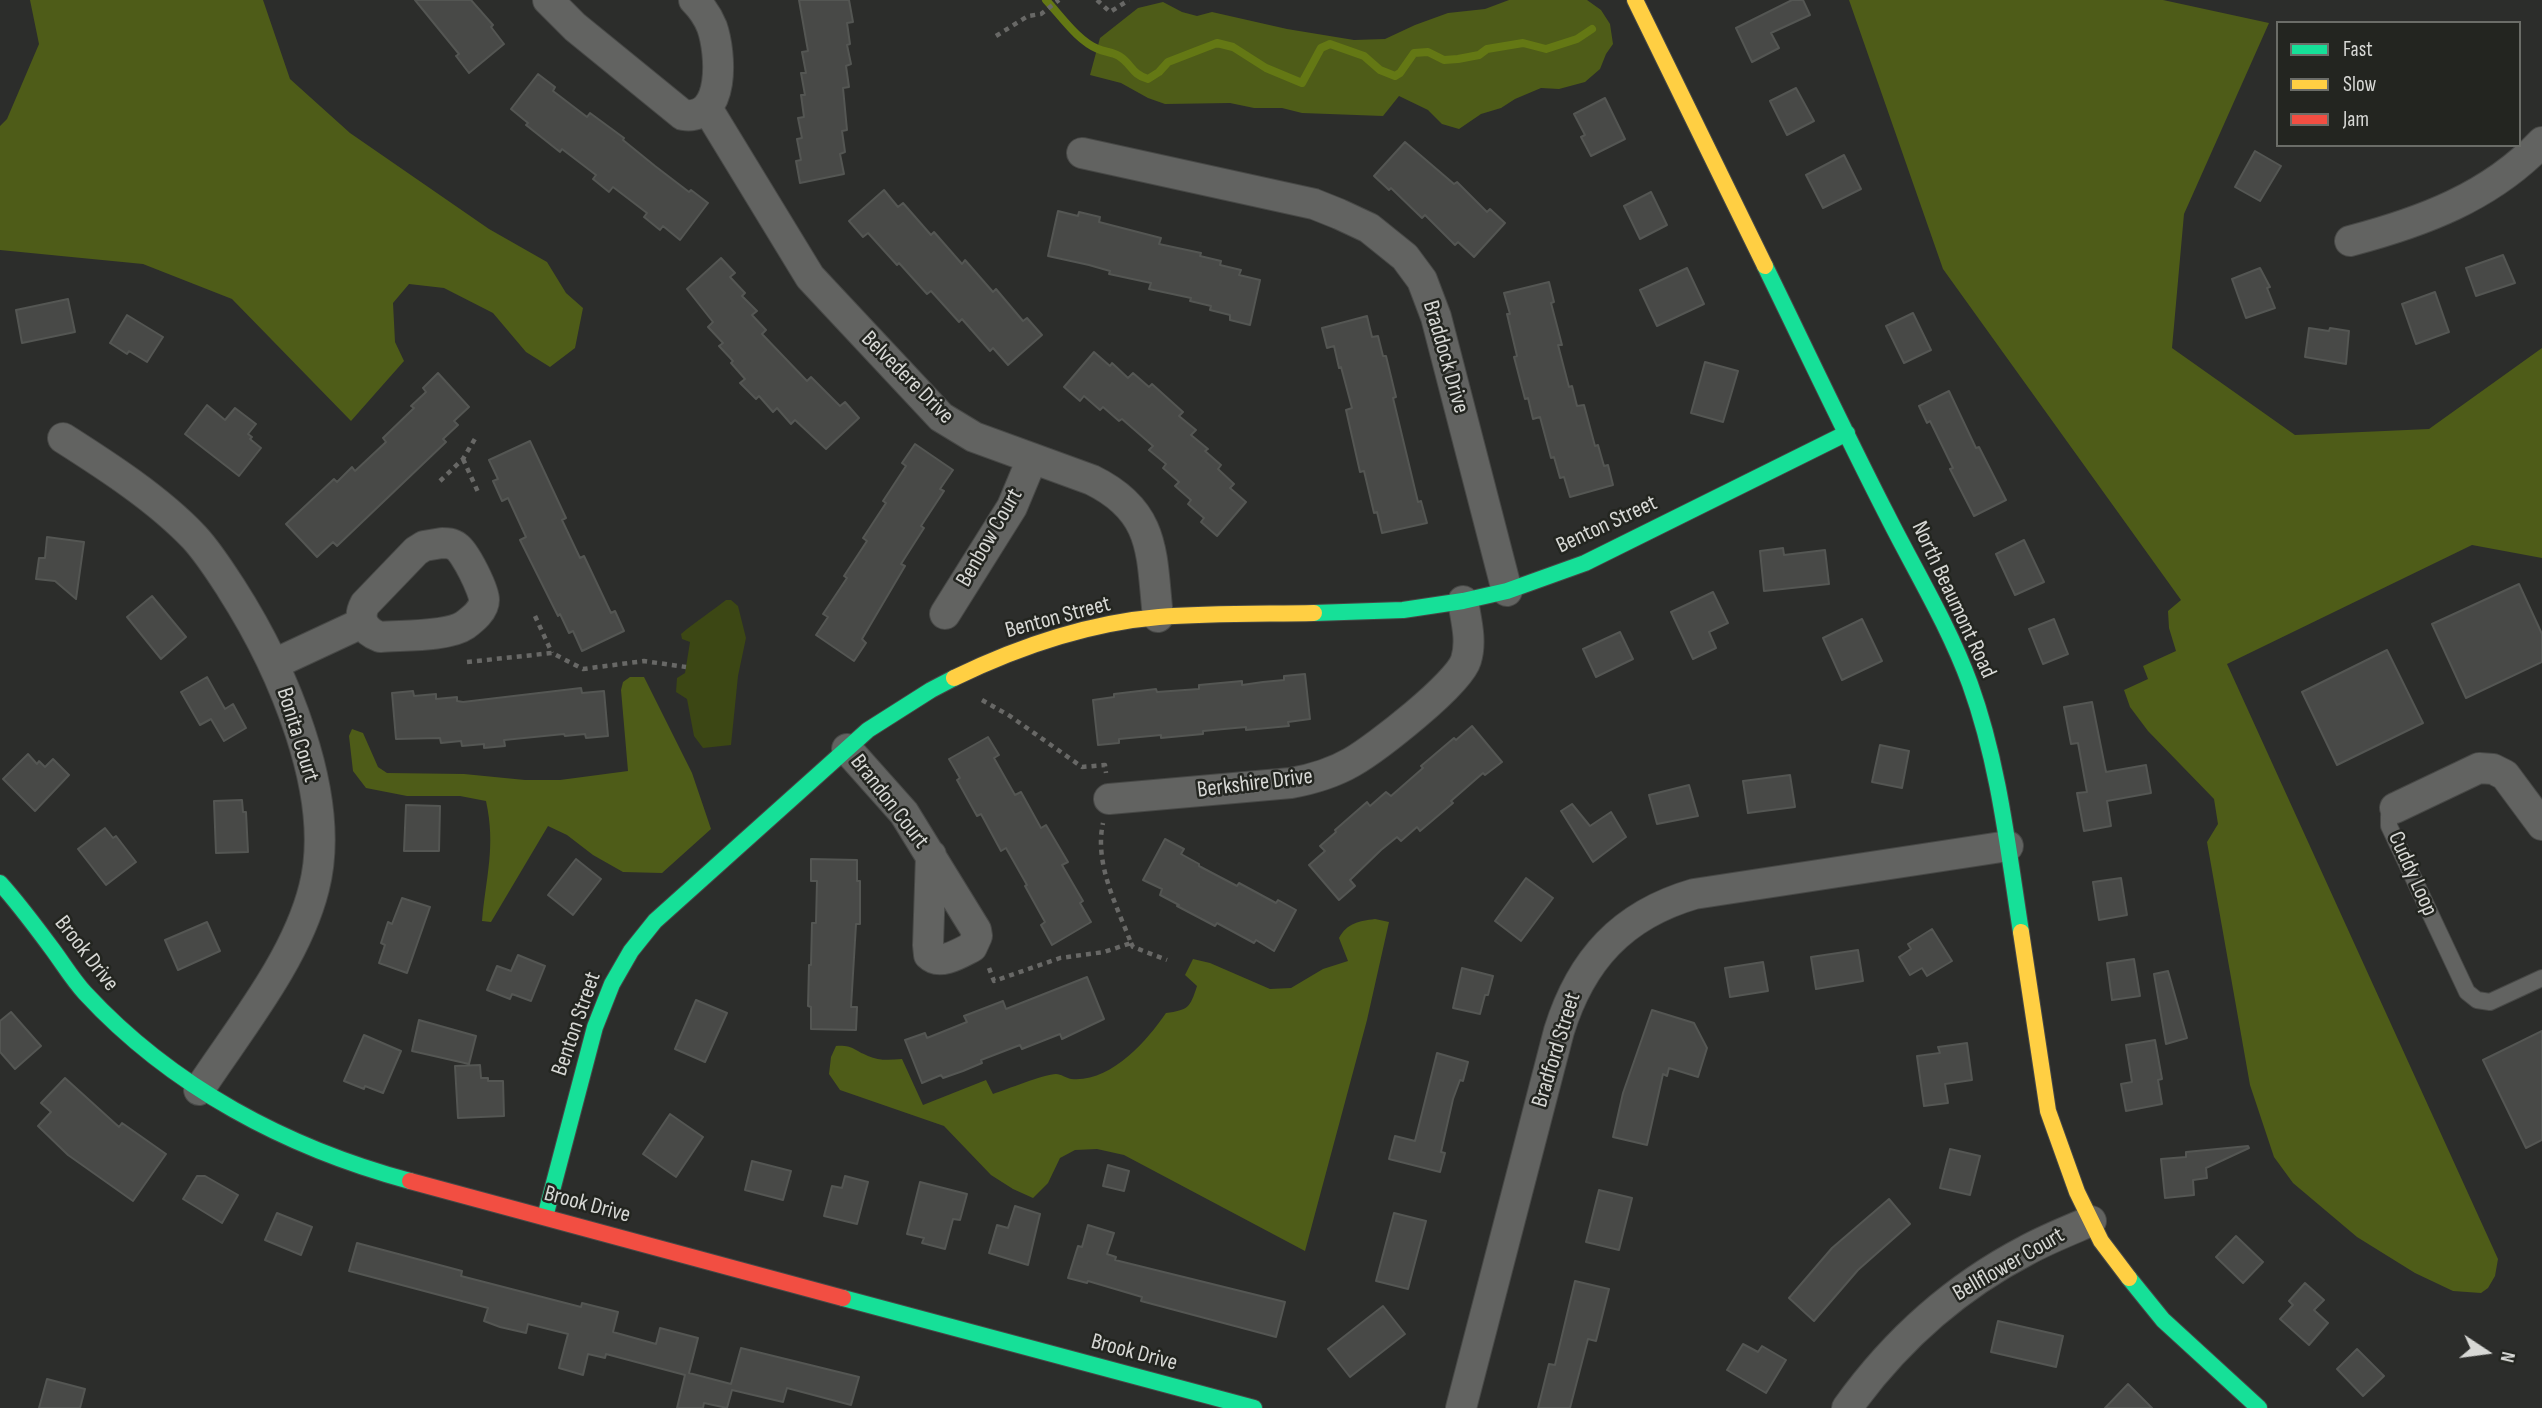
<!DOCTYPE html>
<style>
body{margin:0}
#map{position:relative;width:2542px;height:1408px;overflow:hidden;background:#2c2d2b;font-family:"Sofia Sans Condensed",sans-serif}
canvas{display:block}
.legend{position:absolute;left:2276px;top:21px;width:245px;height:126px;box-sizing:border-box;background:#232520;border:2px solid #6b6d68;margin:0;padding:9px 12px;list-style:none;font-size:21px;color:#d7d8d5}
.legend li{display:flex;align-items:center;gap:14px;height:35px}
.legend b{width:35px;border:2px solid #6b6d68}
.north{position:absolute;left:2451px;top:1317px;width:70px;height:70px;-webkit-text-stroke:5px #232520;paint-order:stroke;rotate:103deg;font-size:19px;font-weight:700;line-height:28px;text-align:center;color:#d7d8d5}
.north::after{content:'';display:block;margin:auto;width:24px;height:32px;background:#d7d8d5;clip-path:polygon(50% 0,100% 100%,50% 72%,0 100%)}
</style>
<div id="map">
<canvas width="2542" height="1408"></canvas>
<ul class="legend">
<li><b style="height:9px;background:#16e098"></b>Fast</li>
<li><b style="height:9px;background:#ffcf43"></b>Slow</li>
<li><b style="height:9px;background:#f24e42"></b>Jam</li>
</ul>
<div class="north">N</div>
</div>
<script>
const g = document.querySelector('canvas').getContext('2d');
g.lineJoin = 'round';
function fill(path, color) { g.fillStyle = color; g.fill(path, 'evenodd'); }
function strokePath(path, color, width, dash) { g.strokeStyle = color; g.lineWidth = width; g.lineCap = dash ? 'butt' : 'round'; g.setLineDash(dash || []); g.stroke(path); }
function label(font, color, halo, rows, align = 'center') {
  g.font = font + ' "Sofia Sans Condensed",sans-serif'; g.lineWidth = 5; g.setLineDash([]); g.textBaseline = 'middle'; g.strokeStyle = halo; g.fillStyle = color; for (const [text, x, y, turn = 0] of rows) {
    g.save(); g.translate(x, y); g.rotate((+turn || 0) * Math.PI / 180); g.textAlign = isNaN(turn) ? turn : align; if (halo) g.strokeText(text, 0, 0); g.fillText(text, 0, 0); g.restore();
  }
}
fill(new Path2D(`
 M726 600H731L738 606 746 638 738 676 731 745 703 748 694 736 687 699 676 692 677 678 685 673 690 642 682 639 681 634C696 621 711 612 726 600Z`), '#3c4714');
fill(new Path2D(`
 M30 0H263L290 79 350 133 489 229 547 262 566 293 583 308 575 348 550 367 526 352 493 313 444 288 409 284 393 303 395 342 404 361 351 421 232 299 143 264 0 250V126L7 119 39 44Z
 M1509 0H1587L1601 10 1610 24 1613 44 1606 54 1600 69 1585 82 1559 89 1541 88 1515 99 1501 108 1481 114 1459 129 1442 124 1428 110 1399 96 1383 116 1302 113 1282 108H1254L1230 103 1165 104 1148 98 1121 83 1090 75 1100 38 1138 8 1163 2 1182 12 1197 16 1212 12 1287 29 1354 40 1385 39 1415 25 1448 13 1485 9Z
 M1849 0H2163L2269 23 2184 214 2172 348 2295 435 2429 429 2542 348V558L2472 545 2227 664 2498 1259 2495 1276 2488 1288 2481 1293 2453 1291 2415 1273 2357 1237 2293 1183 2274 1157 2250 1085 2207 842 2218 824 2214 799 2148 731 2130 707 2124 690 2148 679 2143 666 2176 651 2169 628 2168 611 2181 600 1943 269Z
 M630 677H644L692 773 711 829 662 873 623 872 593 855 567 835 548 826 491 922 482 921C486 876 496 847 486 801L460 796H407L366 788 353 771 349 736 352 729 363 733 378 767 387 773 464 774 525 780H560L628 771 621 690 623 682Z
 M1375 919 1389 922 1367 1020 1305 1251 1124 1155 1097 1149 1075 1150 1060 1158 1048 1183 1033 1198 1013 1189 991 1175 944 1126 840 1090 829 1074 831 1057 836 1046C853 1045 853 1050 868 1056 879 1061 890 1060 902 1059L923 1105 986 1080 993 1094C1005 1090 1045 1074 1056 1074 1061 1074 1066 1078 1071 1079 1110 1083 1146 1042 1166 1013 1188 1010 1190 1008 1197 986L1185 975 1193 959 1210 963 1270 989 1291 988 1323 969 1348 961 1339 938C1347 923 1359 921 1375 919Z`), '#4e5c18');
strokePath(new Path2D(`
 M1046 0C1061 16 1078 41 1098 49 1105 52 1112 52 1119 56 1132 64 1131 74 1148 79L1159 72 1168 62 1217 43 1233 47 1266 68 1302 83 1321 48 1330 44 1364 56 1380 70 1395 76 1400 73 1414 53 1428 52 1444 60 1458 59 1479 55 1487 49 1523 43 1546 49 1577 39 1592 29`), '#647814', 8);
const building = new Path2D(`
 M415 0H471L493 25 491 27 504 44 469 73 456 56 459 54Z
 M799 0H849L853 22 847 23 850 44 847 45 851 64 846 66 849 87 843 88 847 130 842 131 845 152 840 154 844 174 800 183 796 161 801 160 797 139 802 138 798 118 804 117 801 95H805L801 73H806L802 52 808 51Z
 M1792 0H1803L1810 15 1771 33 1779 48 1752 62 1736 28Z
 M538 74 555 87 553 91 587 117 590 113 624 138 623 140 655 166 689 192 691 190 708 203 680 240 663 226 660 230 644 217 647 213 613 187 609 192 593 179 596 175 562 149 560 152 526 125 528 123 511 109Z
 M1796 88 1814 121 1787 135 1770 101Z
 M1605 98 1625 139 1591 156 1581 137 1585 135 1574 114Z
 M1405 142 1454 184 1457 182 1487 212 1490 209 1505 223 1474 257 1458 242 1455 245 1425 215 1422 218 1391 188 1389 190 1374 176Z
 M2255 151 2281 166 2260 201 2235 187Z
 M1844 155 1861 189 1823 208 1806 175Z
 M884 190 898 207 903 203 931 235 934 232 962 264 965 260 993 292 996 289 1023 321 1027 318 1042 335 1008 365 993 348 990 351 962 319 959 322 931 291 927 294 899 263 897 265 868 233 863 237 849 221Z
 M1651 192 1667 225 1640 239 1624 206Z
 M1058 211 1078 216 1079 212 1100 217 1099 222 1161 238 1159 244 1201 253 1200 256 1221 261 1220 265 1241 270 1239 275 1260 280 1250 325 1230 320V315L1210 310 1211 306 1190 301 1191 298 1149 289 1151 283 1109 274 1110 271 1089 265 1048 256Z
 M2503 255 2515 283 2476 296 2466 268Z
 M721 258 735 273 730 277 745 293 742 296 757 311 752 315 766 330 762 334 807 381 811 377 840 406 845 402 859 418 826 449 795 420 791 424 777 408 773 412 759 396 756 399 740 383 745 379 731 363 733 361 719 346 723 343 708 327 713 322 687 289Z
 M1687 268 1704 304 1657 326 1640 290Z
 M2260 268 2270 287 2267 288 2275 308 2246 318 2232 279Z
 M1549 282 1554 302 1551 303 1562 345H1558L1569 387 1572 386 1577 406 1584 405 1595 446 1598 445 1604 466 1608 465 1613 485 1570 497 1564 477 1560 478 1554 457 1551 458 1540 417 1533 419 1528 398 1525 399 1514 357 1517 356 1507 314H1510L1504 293Z
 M2435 292 2449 332 2416 344 2402 304Z
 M68 299 75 332 22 343 16 310Z
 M1913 313 1931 350 1904 363 1886 326Z
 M127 315 163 337 147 362 129 351 127 354 110 343Z
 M1367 316 1372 337 1378 336 1383 356H1386L1396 397 1393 398 1418 502 1421 501 1427 523 1382 533 1377 512 1374 513 1364 471 1360 472 1346 410 1352 408 1341 367 1339 368 1334 346 1327 348 1322 328Z
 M2309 328 2329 331 2330 328 2349 331 2346 364 2305 357Z
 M1094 352 1110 366 1112 363 1128 378 1133 373 1149 387 1152 384 1183 412 1179 416 1196 430 1191 435 1208 449 1205 451 1221 465 1218 469 1234 484 1230 488 1246 502 1217 536 1201 522 1204 518 1188 504 1191 500 1175 486 1179 482 1163 468 1166 464 1149 450 1153 446 1122 419 1119 421 1103 407 1100 410 1084 396 1080 401 1064 387Z
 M1705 362 1738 371 1723 422 1691 413Z
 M438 373 469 407 454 421 458 425 443 439 446 442 337 546 333 542 317 557 286 524 334 479 337 482 352 467 355 471 386 442 383 438 414 408 411 406 426 392 423 388Z
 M1949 391 1976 448 1979 447 2006 500 1974 516 1950 469 1953 468 1930 421 1927 423 1919 406Z
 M207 405 225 420 235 408 256 424 248 434 252 437 250 439 261 448 239 476 185 434Z
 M530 441 566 518 562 520 580 558 584 556 611 613 615 611 624 631 582 651 573 631 569 633 560 614 558 616 520 540 526 537 508 498 502 501 493 481 498 479 489 460Z
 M915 444 953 470 940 489 944 491 921 526 924 528 901 564 905 566 862 639 866 643 854 661 816 635 828 617 823 614 847 578 844 576 867 541 863 538 886 503 883 501 906 466 902 463Z
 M47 537 84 542 76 599 55 581 36 579 39 558H45Z
 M2024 540 2044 582 2015 595 1996 554Z
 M1783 548 1784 555 1825 550 1829 584 1764 591 1760 551Z
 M2519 584 2542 634V662L2466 698 2432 624Z
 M1713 592 1728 623 1709 632 1716 648 1693 659 1671 612Z
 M152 596 186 637 161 659 127 617Z
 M1862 619 1882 661 1842 680 1823 638Z
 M2054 619 2068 654 2043 664 2029 629Z
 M1620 632 1633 659 1596 677 1583 649Z
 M2387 650 2423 723 2337 765 2302 692Z
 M1305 674 1310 719 1288 722 1289 726 1246 730V727L1224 729 1203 731V734L1161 738V735L1119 739V743L1098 745 1093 700 1114 697V694L1156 689 1157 692 1199 689V685L1242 681V685L1263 682 1284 680V676Z
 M207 677 225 709 233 704 246 728 224 741 211 719 200 725 181 692Z
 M581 688 582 693 604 691 608 736 586 738 585 734 565 736 564 734 504 740 505 746 484 748V744L462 746 461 741 441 743 440 738 396 739 392 693 413 691 414 696 436 694V699L457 697V701L463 702Z
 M2092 702 2106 772 2146 765 2151 793 2107 801 2111 826 2084 831 2077 793 2087 792 2078 743 2071 744 2064 707Z
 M1472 726 1502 762 1485 775 1483 773 1451 801 1453 803 1420 831 1417 827 1401 841 1397 837 1381 850 1350 880 1355 886 1339 900 1309 865 1325 851 1320 846 1336 832 1335 830 1367 802 1370 806 1386 792 1391 796 1423 768 1421 766 1454 738 1456 740Z
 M988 737 999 755 994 758 1015 795 1021 792 1041 828 1046 825 1068 862 1062 865 1083 901 1080 903 1091 922 1052 945 1041 925 1045 922 1025 886 1027 885 1006 848 1001 851 981 814 977 816 957 780 960 778 949 759Z
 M1880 745 1909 751 1902 788 1872 782Z
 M28 754 37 764 39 761 45 767 53 759 69 775 35 811 3 779Z
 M1790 775 1795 807 1748 813 1743 781Z
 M1689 785 1698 816 1657 824 1649 795Z
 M242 800 243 812H246L248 852 216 853 214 801Z
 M1572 804 1590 826 1611 812 1626 837 1593 862 1561 811Z
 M406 805 440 806 439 851H404Z
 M105 828 113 838 116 836 136 862 106 885 78 849Z
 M1165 839 1184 849 1181 854 1199 864V866L1237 886 1239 883 1276 903 1278 900 1296 910 1274 951 1256 940 1254 943 1217 923 1215 926 1177 906 1179 905 1160 895 1162 889 1143 880Z
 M576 859 601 879 573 915 548 895Z
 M811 859 857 860V881H860V924H856L851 1007H857L856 1030 811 1029V1007L808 1006 809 965H811L812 923H816L817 881H811Z
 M1526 878 1553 898 1521 941 1495 921Z
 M2121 878 2127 915 2099 920 2093 882Z
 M402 898 430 907 407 973 379 963 385 945 381 943 388 922 392 924Z
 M207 922 220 951 178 970 165 940Z
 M1932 929 1952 961 1927 976 1922 968 1910 975 1899 957 1911 949 1908 944Z
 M1858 950 1863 981 1816 989 1811 957Z
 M518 955 545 966 531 1001 512 994 510 999 487 990 497 966 511 971Z
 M2134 959 2140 996 2112 1000 2107 963Z
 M1763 962 1768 991 1730 997 1725 968Z
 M1462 968 1493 976 1488 995H1485L1480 1014 1453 1008Z
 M2168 971 2187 1038 2166 1044 2154 974Z
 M1087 977 1104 1019 1062 1039 1060 1034 1022 1049 1020 1045 981 1060 982 1063 963 1071 943 1078 941 1075 922 1083 905 1040 925 1033 927 1038 967 1022 964 1016 1003 1001 1006 1009Z
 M696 1000 727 1013 705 1062 675 1049Z
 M1652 1010 1694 1023 1707 1048 1698 1077 1669 1068 1667 1076 1663 1074 1647 1145 1613 1137 1623 1093Z
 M11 1012 41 1046 15 1069 0 1052V1021Z
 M419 1020 476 1036 469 1064 412 1051Z
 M2542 1031V1140L2526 1148 2483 1060Z
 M364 1035 401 1051 383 1093 365 1086 364 1089 344 1081Z
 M2155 1040 2162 1079 2158 1080 2162 1104 2126 1111 2121 1084 2132 1082 2126 1045Z
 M1967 1043 1972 1080 1945 1084 1948 1103 1924 1106 1917 1056 1940 1053 1938 1047Z
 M1437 1053 1468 1062 1463 1081 1460 1080 1453 1099 1441 1152 1445 1153 1440 1172 1389 1159 1395 1136 1415 1141Z
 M480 1065 481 1078H488V1081H503L504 1116 458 1118 455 1066Z
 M65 1078 119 1127 122 1123 166 1154 133 1201 68 1155 38 1126 51 1112 41 1103Z
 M670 1114 703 1137 676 1177 643 1154Z
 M2248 1146 2249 1148 2206 1168 2207 1178 2193 1180 2194 1195 2165 1198 2161 1159 2186 1157V1152Z
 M1950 1149 1980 1156 1970 1195 1940 1188Z
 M752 1161 791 1171 783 1200 745 1190Z
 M1108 1165 1129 1171 1124 1191 1103 1186Z
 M197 1176H205L238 1195 222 1223 183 1199Z
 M845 1176 868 1182 857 1224 824 1216 832 1186 842 1188Z
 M920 1182 967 1194 960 1220 953 1219 945 1249 922 1243 924 1238 907 1234Z
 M1599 1190 1632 1198 1619 1250 1586 1242Z
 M1889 1199 1910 1224 1858 1270 1814 1321 1789 1298 1832 1248Z
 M1015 1206 1040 1214 1028 1265 989 1253 997 1225 1008 1228Z
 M277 1213 312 1227 301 1255 265 1240Z
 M1394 1213 1426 1221 1408 1289 1376 1281Z
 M1088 1225 1114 1233 1107 1254 1116 1257 1115 1260 1285 1302 1276 1337 1141 1301 1142 1297 1088 1281 1087 1283 1068 1278 1078 1246 1082 1247Z
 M2236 1236 2263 1262 2243 1283 2216 1257Z
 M357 1243 462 1271 461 1276 581 1307 582 1303 618 1312 613 1332 656 1344 660 1328 698 1338 689 1373 731 1384 741 1348 859 1377 851 1405 787 1388 783 1402 732 1390 727 1408 704 1403 703 1408H677L685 1375 606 1354 605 1358 588 1354 583 1375 559 1368 568 1334 528 1324 526 1333 500 1327 484 1321 488 1308 349 1271Z
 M1575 1281 1609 1289 1596 1341 1588 1339 1570 1408H1538L1549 1364 1555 1365Z
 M2305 1283 2324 1300 2314 1310 2328 1323 2309 1345 2280 1319 2293 1305 2289 1301Z
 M1383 1306 1405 1334 1350 1377 1328 1349Z
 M1998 1321 2063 1336 2056 1367 1991 1352Z
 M1743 1344 1758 1352 1762 1346 1786 1360 1766 1393 1727 1370Z
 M2357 1349 2384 1376 2363 1396 2337 1369Z
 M47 1379 85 1389 80 1408H39Z
 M2128 1384 2152 1408H2105Z`);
fill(building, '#484947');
strokePath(building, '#545653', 2);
const lane = new Path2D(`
 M2395 808 2389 816V826L2467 992 2477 1000 2490 1002 2542 978`);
const street = new Path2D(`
 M548 0 575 27 683 115C726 121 721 53 712 27 708 17 702 8 694 0
 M707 108 810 277 941 417 974 437 1092 480C1157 512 1151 555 1158 617
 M1082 153 1314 204 1339 214 1369 228 1405 257 1422 280 1436 317 1507 591
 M2350 241C2422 222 2490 197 2542 142
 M63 438C107 466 158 499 194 537 208 552 220 571 231 588 281 666 338 795 314 888 296 960 239 1029 199 1090
 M442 543C447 543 452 543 457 547 465 552 484 590 484 600 484 610 473 619 465 625 448 637 401 635 380 637 364 631 357 619 365 604L416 551 424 546Z
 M945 614 1012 507 1032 459
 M274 664 362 623
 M847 749 904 813 976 930 977 936 972 947C960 953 940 966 929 955L928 945 931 855
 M1109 799 1291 783C1313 779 1333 773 1352 762 1376 748 1459 684 1466 660 1472 641 1466 620 1463 601
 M2395 808 2479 768 2493 769 2505 775 2542 825
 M1461 1408 1559 1031C1581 960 1622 915 1694 894L2008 846
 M1847 1408C1895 1341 1954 1288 2027 1250 2047 1239 2070 1230 2091 1221`);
const fast = new Path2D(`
 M1765 266C1805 348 1844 431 1886 513 1914 569 1948 624 1970 684 1999 764 2008 849 2021 932
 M1314 613 1403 610 1463 601 1507 591 1585 563 1847 433
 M0 883C19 904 36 927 53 950 64 965 73 980 85 993 172 1087 287 1148 410 1181
 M545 1217 595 1027 612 984 631 951 655 921 868 730 931 690 954 678
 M2129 1278 2163 1320 2259 1408
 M843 1298 1254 1408`);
const slow = new Path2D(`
 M1635 0 1765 266
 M954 678C1018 647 1088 623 1159 617 1210 613 1263 614 1314 613
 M2021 932 2048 1111 2077 1192 2101 1241 2129 1278`);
const jam = new Path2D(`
 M410 1181 843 1298`);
strokePath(lane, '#474846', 18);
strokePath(street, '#474846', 32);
strokePath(fast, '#474846', 18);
strokePath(slow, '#474846', 18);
strokePath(jam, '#474846', 18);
strokePath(new Path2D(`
 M1097 0 1110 12 1129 0
 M996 36 1028 16 1041 14 1059 0
 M463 459 478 492
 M440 481 463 459 476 437
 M535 616 552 653
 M467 662 552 653 583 669 644 661 686 667
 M982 700 1010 716 1082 767 1105 765 1106 773
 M1131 943 1133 947 1167 960
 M989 968 994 981 1060 958 1104 952 1131 943C1117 906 1094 864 1103 823`), '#686866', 4.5, [5, 5]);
strokePath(lane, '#626361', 16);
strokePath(street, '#626361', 30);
strokePath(fast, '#16e098', 16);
strokePath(slow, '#ffcf43', 16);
strokePath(jam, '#f24e42', 16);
label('23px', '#d7d8d5', '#232520', [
 ["Braddock Drive",1445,357,74],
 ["Belvedere Drive",907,378,45],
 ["Benton Street",1607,525,-25],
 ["Benbow Court",990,538,-60],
 ["North Beaumont Road",1953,600,65],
 ["Benton Street",1058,618,-15],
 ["Bonita Court",297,735,73],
 ["Berkshire Drive",1255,784,-7],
 ["Brandon Court",889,802,52],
 ["Cuddy Loop",2412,874,66],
 ["Brook Drive",86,954,52],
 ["Benton Street",577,1024,-71],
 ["Bradford Street",1557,1050,-73],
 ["Brook Drive",587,1205,15],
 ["Bellflower Court",2009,1265,-30],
 ["Brook Drive",1134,1353,15]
]);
</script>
